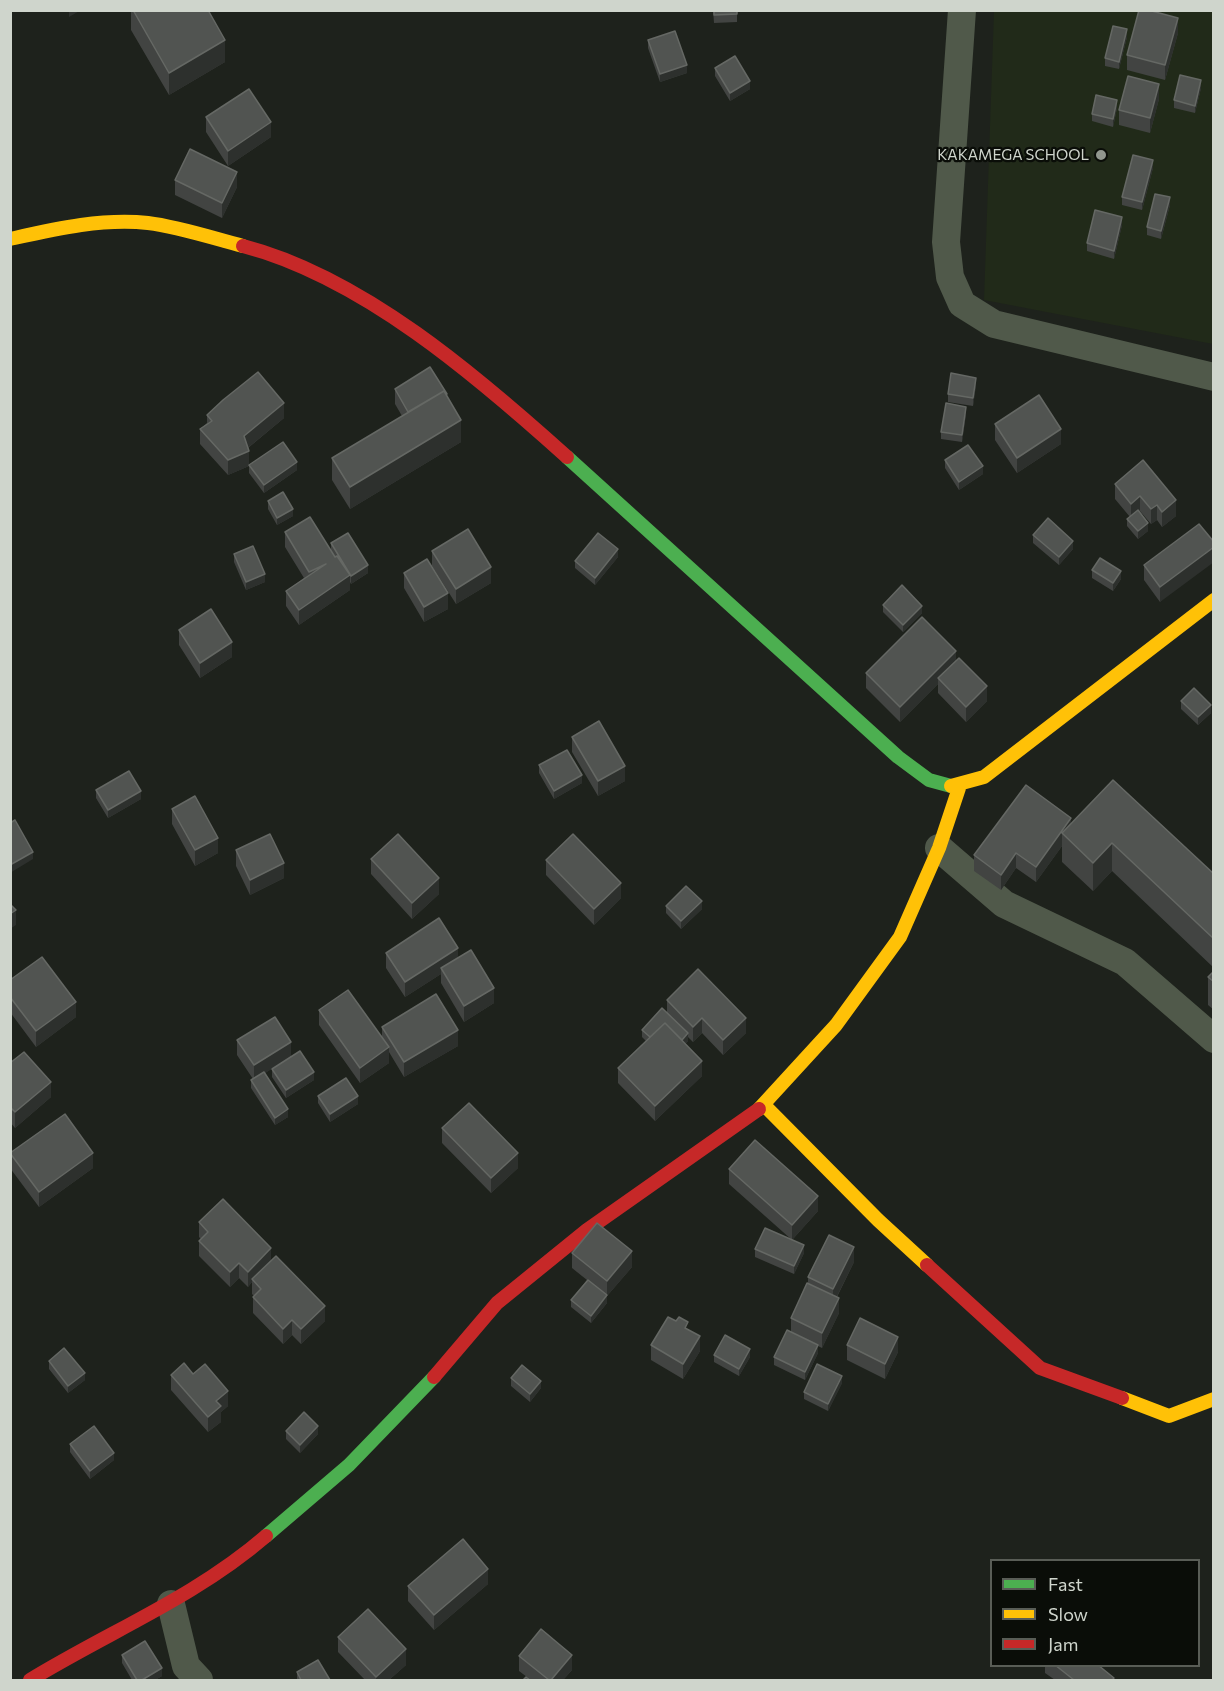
<!DOCTYPE html>
<style>
body{margin:0}
#map{position:relative;width:1224px;height:1691px;overflow:hidden;background:#1e221c;font-family:Commissioner,sans-serif}
canvas{display:block}
.frame{position:absolute;inset:0;border:12px solid #cfd5cc;pointer-events:none}
.legend{position:absolute;left:990px;top:1559px;width:210px;height:108px;box-sizing:border-box;background:#0a0d08;border:2px solid #595d56;margin:0;padding:8px 10px;list-style:none;font-size:18px;color:#cfd5cc}
.legend li{display:flex;align-items:center;gap:12px;height:30px}
.legend b{width:30px;border:2px solid #595d56}
</style>
<div id="map">
<canvas width="1224" height="1691"></canvas>
<div class="frame"></div>
<ul class="legend">
<li><b style="height:8px;background:#4caf50"></b>Fast</li>
<li><b style="height:8px;background:#ffc107"></b>Slow</li>
<li><b style="height:8px;background:#c62828"></b>Jam</li>
</ul>
</div>
<script>
const g = document.querySelector('canvas').getContext('2d');
g.lineJoin = 'round';
function fill(path, color) { g.fillStyle = color; g.fill(path, 'evenodd'); }
function strokePath(path, color, width, dash) { g.strokeStyle = color; g.lineWidth = width; g.lineCap = dash ? 'butt' : 'round'; g.setLineDash(dash || []); g.stroke(path); }
function label(font, color, halo, rows, align = 'center') {
  g.font = font + ' Commissioner,sans-serif'; g.lineWidth = 4.5; g.setLineDash([]); g.textBaseline = 'middle'; g.strokeStyle = halo; g.fillStyle = color; for (const [text, x, y, turn = 0] of rows) {
    g.save(); g.translate(x, y); g.rotate((+turn || 0) * Math.PI / 180); g.textAlign = isNaN(turn) ? turn : align; if (halo) g.strokeText(text, 0, 0); g.fillText(text, 0, 0); g.restore();
  }
}
fill(new Path2D(`
 M994 11H1213V344L984 300Z`), '#212a19');
strokePath(new Path2D(`
 M962 10 946 242 950 277 962 304 994 324 1214 377
 M939 848 1004 904 1125 962 1214 1039
 M171 1604 186 1666 199 1680`), '#50594a', 28);
strokePath(new Path2D(`
 M567 457 898 757 929 780 951 786
 M266 1536 349 1465 434 1377`), '#4caf50', 14);
strokePath(new Path2D(`
 M10 239C55 229 102 218 148 223 180 227 212 238 243 246
 M951 786 984 777 1214 600
 M764 1105 878 1220 927 1265
 M759 1109 836 1025 900 937 939 848 959 788
 M1122 1398 1169 1416 1214 1399`), '#ffc107', 14);
strokePath(new Path2D(`
 M243 246C362 277 477 376 567 457
 M927 1265 1040 1368 1122 1398
 M434 1377 497 1303 587 1230 759 1109
 M30 1680C110 1631 194 1598 266 1536`), '#c62828', 14);
fill(new Path2D(`
 M131 10H208L225 62 169 95 131 30Z
 M713 10H737V22L714 23Z
 M1178 33 1165 80 1127 70V55Z
 M1127 37 1119 69 1105 66V58Z
 M648 40 687 73 660 82 648 48Z
 M715 68 750 89 730 101 715 76Z
 M1201 88 1195 113 1174 108V100Z
 M1159 99 1150 133 1119 125V110Z
 M1117 108 1113 127 1092 121V114Z
 M206 117 271 137 228 166 206 132Z
 M1153 168 1142 210 1122 205V197Z
 M175 180 237 187 222 218 175 195Z
 M1170 205 1161 239 1147 235V227Z
 M1122 225 1114 259 1087 251V243Z
 M976 385 973 406 948 402V394Z
 M395 389 447 396 461 442 350 509 332 480V458L402 416 395 404Z
 M966 414 962 442 941 439V432Z
 M207 415 284 418 248 448 249 465 297 470 264 493 249 473V466L228 475 200 444V429L207 423Z
 M995 424 1061 444 1017 473 995 440Z
 M945 460 983 474 959 490 945 468Z
 M1143 460 1176 516 1162 527 1157 520 1151 524 1140 511 1139 512 1148 531 1138 539 1127 526V519L1130 517 1115 499V484Z
 M268 501 293 516 277 525 268 509Z
 M285 532 331 550V543L368 573 351 584 350 582V590L299 625 286 606V591L304 578 285 547Z
 M1033 535 1073 549 1059 565 1033 543Z
 M1214 542 1160 602 1144 580V565Z
 M432 551 491 583 456 604 432 566Z
 M234 554 265 582 246 590 234 562Z
 M618 557 595 585 575 568V561Z
 M1092 570 1121 579 1113 591 1092 578Z
 M404 573 448 609 424 622 404 588Z
 M883 605 922 613 903 632 883 612Z
 M179 630 232 657 200 678 179 645Z
 M956 660 987 701 966 722 938 693V684L900 722 866 688V673Z
 M1181 701 1211 713 1198 725 1181 709Z
 M1214 719V736H1213V720Z
 M572 737 625 781 598 796 572 752Z
 M539 765 582 783 554 799 539 773Z
 M96 790 141 799 108 818 96 798Z
 M172 809 218 853 195 866 172 824Z
 M1071 824 1214 874V968L1112 871 1093 891 1062 862V846L1036 882 1016 868 1001 890 974 871V855Z
 M236 850 284 878 250 895 236 866Z
 M371 859 439 894 412 919 371 874Z
 M546 860 621 898 594 925 546 875Z
 M666 906 702 909 681 929 666 913Z
 M386 953 458 957 494 1003 464 1022 441 983V974L405 997 386 968Z
 M1214 971V1010L1208 1005V977Z
 M10 980 76 1017 36 1047 10 1012Z
 M667 1000 746 1033 723 1055 702 1033 693 1042 688 1037V1041L685 1044 702 1076 655 1121 618 1083V1068L646 1041 642 1037V1030L667 1013Z
 M319 1010 382 1038V1027L458 1046 404 1077 389 1052V1063L360 1083 319 1025Z
 M237 1040 291 1057 314 1080 286 1098 272 1077V1069L288 1058 265 1073 288 1117 275 1125 251 1088V1080L253 1079 237 1055Z
 M10 1063 51 1097 15 1128 10 1122Z
 M318 1096 358 1104 330 1122 318 1103Z
 M442 1128 518 1168 491 1193 442 1143Z
 M10 1153 93 1168 39 1207 10 1168Z
 M729 1169 818 1211 792 1240 729 1184Z
 M199 1222 271 1261 325 1321 301 1344 292 1335 283 1344 253 1313V1297L254 1296 252 1294V1282L248 1287 239 1278 230 1287 199 1256V1241L201 1239 199 1237Z
 M755 1249 804 1253 794 1274 755 1257Z
 M572 1253 632 1267 607 1296V1303L591 1323 571 1307V1300L587 1280 572 1268Z
 M854 1262 837 1297 839 1313 822 1348 818 1346V1353L805 1380 774 1365V1357L791 1332V1318L808 1283V1277Z
 M688 1329 700 1351 683 1379 651 1360V1345Z
 M847 1345 898 1352 885 1379 847 1360Z
 M714 1355 750 1357 739 1376 714 1362Z
 M49 1361 85 1380 68 1393 49 1369Z
 M193 1374 228 1406 221 1412V1422L208 1432 171 1390V1375Z
 M511 1378 541 1388 530 1402 511 1386Z
 M842 1383 828 1411 804 1399V1392Z
 M286 1431 318 1434 300 1453 286 1439Z
 M70 1444 114 1460 90 1479 70 1452Z
 M488 1584 434 1630 408 1601V1586Z
 M338 1637 406 1665 389 1680H365L338 1652Z
 M122 1655 162 1676 155 1680H132L122 1663Z
 M519 1656 572 1670 563 1680H531L519 1671Z
 M1045 1665H1098L1114 1680H1055L1045 1673Z
 M297 1672 330 1680H297Z`), '#424442');
fill(new Path2D(`
 M69 10H81L69 17Z
 M1178 18V33L1165 80V65Z
 M1127 29V37L1119 69V62Z
 M225 40V62L169 95V73Z
 M687 65V73L660 82V74Z
 M1201 80V88L1195 113V106Z
 M750 81V89L730 101V93Z
 M1159 84V99L1150 133V118Z
 M1117 100V108L1113 127V119Z
 M271 122V137L228 166V151Z
 M1153 160V168L1142 210V202Z
 M237 172V187L222 218V203Z
 M1170 197V205L1161 239V231Z
 M1122 217V225L1114 259V251Z
 M976 378V385L973 406V398Z
 M284 403V418L244 451V436Z
 M966 407V414L962 442V435Z
 M461 420V442L350 509V487Z
 M1061 429V444L1017 473V458Z
 M249 451V466L228 475V460Z
 M297 462V470L264 493V485Z
 M983 466V474L959 490V482Z
 M1140 496V511L1131 519V504Z
 M1176 500V516L1162 527V512Z
 M1157 505V520L1151 524V509Z
 M293 509V516L277 525V518Z
 M1148 523V531L1138 539V531Z
 M1073 541V549L1059 565V557Z
 M1214 547V562L1160 602V587Z
 M618 549V557L595 585V578Z
 M368 565V573L351 584V576Z
 M491 567V583L456 604V589Z
 M1121 571V579L1113 591V583Z
 M265 574V582L246 590V582Z
 M350 575V590L299 625V610Z
 M448 593V609L424 622V607Z
 M922 606V613L903 632V625Z
 M232 642V657L200 678V663Z
 M956 651V666L938 678V684L900 722V707Z
 M987 686V701L966 722V707Z
 M1211 705V713L1198 725V717Z
 M625 766V781L598 796V781Z
 M582 775V783L554 799V791Z
 M141 791V799L108 818V810Z
 M1071 818V833H1062V846L1036 882V867Z
 M218 838V853L195 866V850Z
 M1112 843V871L1093 891V863Z
 M33 852V859L10 873V865Z
 M1016 853V868L1001 890V875Z
 M284 863V878L250 895V880Z
 M439 878V894L412 919V903Z
 M621 883V898L594 925V909Z
 M702 901V909L681 929V921Z
 M16 910V925L10 929V914Z
 M458 948V963L441 968V974L405 997V982Z
 M494 988V1003L464 1022V1006Z
 M76 1002V1017L36 1047V1031Z
 M702 1018V1033L693 1042V1027Z
 M746 1018V1033L723 1055V1040Z
 M458 1030V1046L404 1077V1062Z
 M688 1033V1041L680 1050V1042Z
 M291 1042V1057L254 1080V1065Z
 M389 1047V1063L360 1083V1068Z
 M702 1061V1076L655 1121V1106Z
 M314 1072V1080L286 1098V1090Z
 M51 1082V1097L15 1128V1112Z
 M358 1096V1104L330 1122V1114Z
 M288 1109V1117L275 1125V1118Z
 M93 1153V1168L39 1207V1192Z
 M518 1153V1168L491 1193V1178Z
 M818 1196V1211L792 1240V1225Z
 M804 1245V1253L794 1274V1266Z
 M854 1247V1262L833 1304V1289Z
 M271 1248V1263L252 1279V1282L248 1287V1272Z
 M632 1251V1267L607 1296V1281Z
 M239 1263V1278L230 1287V1272Z
 M607 1295V1303L591 1323V1316Z
 M839 1298V1313L822 1348V1333Z
 M325 1306V1321L301 1344V1329Z
 M292 1320V1335L283 1344V1329Z
 M700 1336V1351L683 1379V1364Z
 M898 1337V1352L885 1379V1364Z
 M818 1345V1353L805 1380V1372Z
 M750 1349V1357L739 1376V1369Z
 M85 1373V1380L68 1393V1386Z
 M842 1376V1383L828 1411V1404Z
 M541 1381V1388L530 1402V1394Z
 M228 1391V1406L221 1412V1422L208 1432V1417L216 1401Z
 M318 1426V1434L300 1453V1445Z
 M114 1453V1460L90 1479V1471Z
 M488 1569V1584L434 1630V1615Z
 M406 1649V1665L389 1680H376V1677Z
 M572 1655V1670L563 1680H551Z
 M162 1668V1676L155 1680H142Z`), '#2d302d');
const building = new Path2D(`
 M133 10H208L225 40 169 73Z
 M714 10H737V14L714 15Z
 M1139 10H1148L1178 18 1165 65 1127 55Z
 M1113 26 1127 29 1119 62 1105 58Z
 M675 31 687 65 660 74 648 40Z
 M735 56 750 81 730 93 715 68Z
 M1180 75 1201 80 1195 106 1174 100Z
 M1128 76 1159 84 1150 118 1119 110Z
 M249 89 271 122 228 151 206 117Z
 M1096 95 1117 100 1113 119 1092 114Z
 M190 149 237 172 222 203 175 180Z
 M1133 155 1153 160 1142 202 1122 197Z
 M1155 194 1170 197 1161 231 1147 227Z
 M1095 210 1122 217 1114 251 1087 243Z
 M430 367 447 394H446L444 391 408 412 395 389Z
 M258 372 284 403 244 436 249 451 228 460 200 429 212 421 207 415 223 400Z
 M951 373 976 378 973 398 948 394Z
 M444 391 461 420 350 487 332 458Z
 M1039 395 1061 429 1017 458 995 424Z
 M946 403 966 407 962 435 941 432Z
 M283 442 297 462 264 485 249 465Z
 M968 445 983 466 959 482 945 460Z
 M1143 460 1176 500 1162 512 1157 505 1151 509 1140 496 1131 504 1115 484Z
 M283 492 293 509 277 518 268 501Z
 M1138 510 1148 523 1138 531 1127 519Z
 M310 517 335 557 337 556 350 575 299 610 286 591 326 564 309 572 285 532Z
 M1048 518 1073 541 1059 557 1033 535Z
 M1199 524 1214 542V547L1160 587 1144 565Z
 M468 529 491 567 456 589 432 551Z
 M348 533 368 565 351 576 331 543Z
 M598 533 618 549 595 578 575 561Z
 M253 546 265 574 246 582 234 554Z
 M1100 558 1121 571 1113 583 1092 570Z
 M427 559 448 593 424 607 404 573Z
 M902 585 922 606 903 625 883 605Z
 M211 609 232 642 200 663 179 630Z
 M922 617 956 651 900 707 866 673Z
 M959 658 987 686 966 707 938 678Z
 M1194 688 1211 705 1198 717 1181 701Z
 M599 721 625 766 598 781 572 737Z
 M567 750 582 775 554 791 539 765Z
 M129 771 141 791 108 810 96 790Z
 M1113 780 1214 874V939L1112 843 1093 863 1062 833Z
 M1026 785 1071 818 1036 867 1016 853 1001 875 974 855Z
 M195 796 218 838 195 850 172 809Z
 M15 820 33 852 10 865V823Z
 M270 834 284 863 250 880 236 850Z
 M398 834 439 878 412 903 371 859Z
 M573 834 621 883 594 909 546 860Z
 M686 886 702 901 681 921 666 906Z
 M10 904 16 910 10 914Z
 M439 918 458 948 405 982 386 953Z
 M471 950 494 988 464 1006 441 968Z
 M42 957 76 1002 36 1031 10 997V980Z
 M698 969 746 1018 723 1040 702 1018 693 1027 667 1000Z
 M1214 971V982L1208 977Z
 M348 990 389 1047 360 1068 319 1010Z
 M436 994 458 1030 404 1062 382 1027Z
 M662 1008 688 1033 682 1040 665 1023 650 1037 642 1030Z
 M275 1017 291 1042 254 1065 237 1040Z
 M665 1023 702 1061 655 1106 618 1068Z
 M300 1051 314 1072 286 1090 272 1069Z
 M24 1052 51 1082 15 1112 10 1107V1063Z
 M264 1072 288 1109 275 1118 251 1080Z
 M346 1078 358 1096 330 1114 318 1096Z
 M469 1103 518 1153 491 1178 442 1128Z
 M65 1114 93 1153 39 1192 10 1153Z
 M755 1140 818 1196 792 1225 729 1169Z
 M223 1199 271 1248 248 1272 239 1263 230 1272 199 1241 208 1232 199 1222Z
 M597 1223 632 1251 607 1281 572 1253Z
 M765 1228 804 1245 794 1266 755 1249Z
 M829 1235 854 1247 833 1289 808 1277Z
 M276 1256 325 1306 301 1329 292 1320 283 1329 253 1297 261 1289 252 1279Z
 M588 1280 607 1295 591 1316 571 1300Z
 M807 1283 839 1298 822 1333 791 1318Z
 M668 1317 676 1321 679 1317 688 1322 685 1328 700 1336 683 1364 651 1345Z
 M860 1318 898 1337 885 1364 847 1345Z
 M787 1330 818 1345 805 1372 774 1357Z
 M725 1335 750 1349 739 1369 714 1355Z
 M64 1348 85 1373 68 1386 49 1361Z
 M184 1363 193 1374 205 1364 228 1391 216 1401 221 1406 208 1417 171 1375Z
 M817 1364 842 1376 828 1404 804 1392Z
 M522 1365 541 1381 530 1394 511 1378Z
 M304 1412 318 1426 300 1445 286 1431Z
 M94 1426 114 1453 90 1471 70 1444Z
 M463 1539 488 1569 434 1615 408 1586Z
 M368 1609 406 1649 376 1677 338 1637Z
 M541 1629 572 1655 551 1680H549L519 1656Z
 M145 1641 162 1668 142 1680H137L122 1655Z
 M318 1660 330 1680H301L297 1672Z
 M1055 1665H1098L1114 1678 1112 1680H1074Z
 M526 1677 530 1680H523Z`);
fill(building, '#515451');
strokePath(building, '#656864', 1.5);
for (const [x, y, r, color] of [
 [1101,155,6,"#91968e"]
]) { const dot = new Path2D(); dot.arc(x, y, r, 0, 2 * Math.PI); g.fillStyle = color; g.fill(dot); strokePath(dot, '#0a0d08', 2); }
label('15px', '#cfd5cc', '#0a0d08', [
 ["KAKAMEGA SCHOOL",1089,155]
], 'right');
</script>
